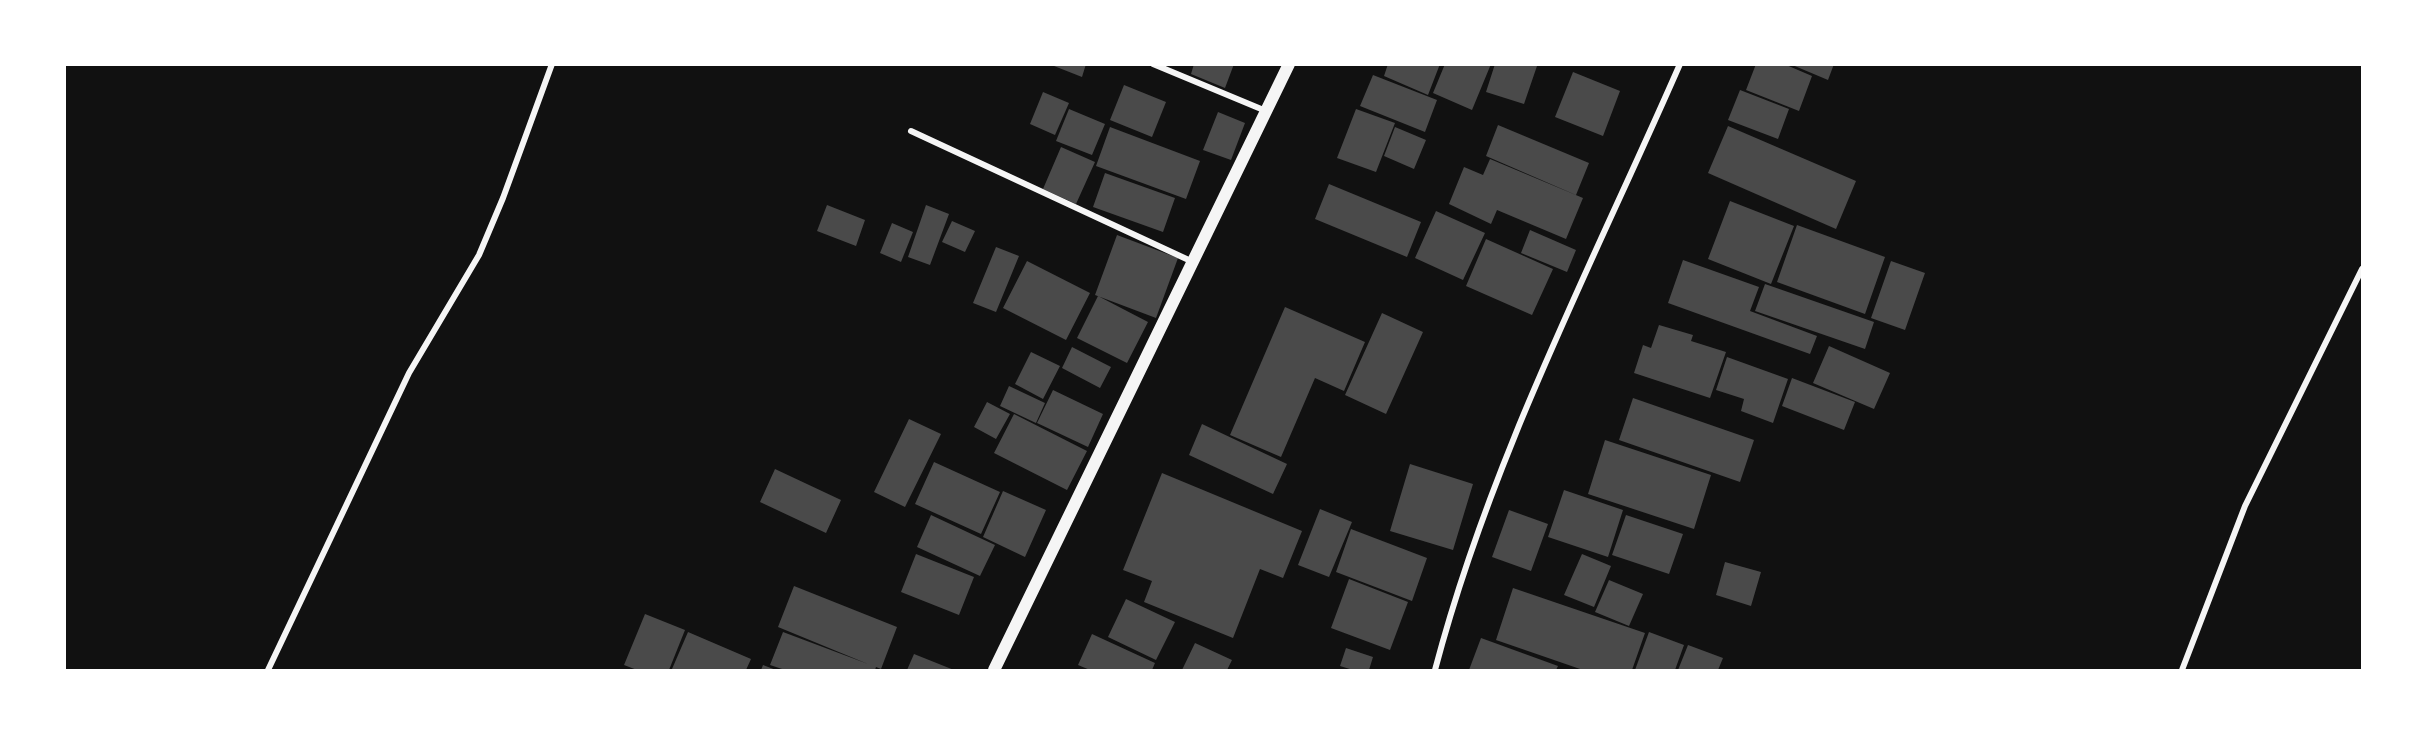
<!DOCTYPE html>
<style>
body{margin:0}
#map{position:relative;width:2427px;height:735px;overflow:hidden;background:#111;font-family:"Libre Baskerville",serif}
canvas{display:block}
.frame{position:absolute;inset:0;border:66px solid #fff;pointer-events:none}
</style>
<div id="map">
<canvas width="2427" height="735"></canvas>
<div class="frame"></div>
</div>
<script>
const g = document.querySelector('canvas').getContext('2d');
g.lineJoin = 'round';
function fill(path, color) { g.fillStyle = color; g.fill(path, 'evenodd'); }
function strokePath(path, color, width, dash) { g.strokeStyle = color; g.lineWidth = width; g.lineCap = dash ? 'butt' : 'round'; g.setLineDash(dash || []); g.stroke(path); }
fill(new Path2D(`
 M1049 64H1086L1082 77Z
 M1194 64H1234L1225 88 1191 74Z
 M1388 64H1440L1428 95 1384 76Z
 M1445 64H1491L1472 110 1433 93Z
 M1495 64 1537 66 1524 104 1486 92Z
 M1756 64H1784L1812 76 1799 111 1746 90Z
 M1790 64H1834L1828 80Z
 M1573 72 1620 91 1603 136 1555 117Z
 M1373 75 1437 100 1425 132 1360 106Z
 M1124 85 1166 102 1152 137 1110 120Z
 M1740 90 1789 109 1778 139 1728 120Z
 M1043 92 1069 103 1055 135 1030 124Z
 M1069 109 1105 124 1092 155 1056 141Z
 M1356 109 1395 123 1376 172 1337 158Z
 M1218 112 1245 123 1231 160 1203 150Z
 M1498 125 1589 163 1576 195 1486 156Z
 M1728 126 1856 181 1836 229 1708 173Z
 M1110 127 1200 161 1186 199 1096 166Z
 M1395 127 1426 140 1414 169 1384 156Z
 M1061 147 1095 162 1076 204 1043 189Z
 M1490 159 1583 198 1566 239 1497 210 1491 224 1449 204 1464 167 1483 175Z
 M1105 173 1175 198 1163 232 1093 207Z
 M1329 184 1421 222 1407 257 1315 219Z
 M1730 201 1794 226 1771 284 1708 259Z
 M827 205 865 220 856 246 817 231Z
 M926 205 949 214 930 265 908 257Z
 M1436 211 1485 233 1463 280 1415 258Z
 M952 221 975 231 965 252 942 242Z
 M892 223 913 232 901 262 880 253Z
 M1797 225 1885 257 1865 314 1777 282Z
 M1530 230 1576 250 1567 272 1521 253Z
 M1117 235 1178 258 1156 318 1095 295Z
 M1486 239 1553 269 1532 315 1466 286Z
 M996 247 1019 256 996 312 973 303Z
 M1683 260 1759 287 1750 311 1817 336 1810 354 1668 303Z
 M1027 261 1090 293 1066 340 1003 308Z
 M1891 261 1925 273 1905 330 1871 318Z
 M1765 284 1874 322 1865 349 1755 311Z
 M1098 296 1148 322 1127 363 1077 338Z
 M1285 307 1365 342 1344 391 1315 378 1281 457 1230 435Z
 M1382 313 1423 332 1386 414 1345 395Z
 M1659 325 1693 335 1691 341 1726 352 1710 398 1634 373 1643 345 1651 348Z
 M1829 346 1890 373 1874 409 1813 383Z
 M1072 347 1111 367 1100 388 1062 368Z
 M1031 352 1060 366 1043 399 1015 384Z
 M1727 357 1788 379 1773 423 1741 411 1744 399 1716 390Z
 M1792 378 1855 402 1844 430 1782 406Z
 M1009 386 1045 403 1036 423 1000 406Z
 M1053 390 1103 414 1088 447 1037 423Z
 M1633 398 1754 440 1740 482 1619 440Z
 M987 402 1010 414 996 439 974 427Z
 M1014 414 1087 451 1067 490 994 453Z
 M909 419 941 434 905 507 874 492Z
 M1202 424 1287 464 1273 494 1189 455Z
 M1605 440 1711 475 1694 529 1588 494Z
 M934 462 1000 492 981 534 915 504Z
 M1410 464 1473 484 1453 550 1390 531Z
 M775 469 841 500 826 533 760 502Z
 M1162 473 1302 531 1283 578 1260 569 1233 638 1144 602 1152 581 1123 570Z
 M1564 490 1623 510 1608 557 1548 537Z
 M1003 491 1046 510 1025 557 983 537Z
 M1320 509 1352 522 1329 577 1298 565Z
 M1509 510 1548 524 1531 571 1492 557Z
 M931 515 995 545 980 576 917 547Z
 M1626 515 1683 534 1669 574 1612 555Z
 M1351 529 1427 558 1412 601 1336 572Z
 M916 554 974 577 959 615 901 592Z
 M1582 554 1611 566 1594 607 1564 595Z
 M1725 562 1761 572 1751 606 1716 595Z
 M1349 579 1408 602 1390 650 1331 628Z
 M1609 580 1643 594 1629 626 1595 612Z
 M794 586 897 627 881 669 876 667 875 670H785L770 665 783 632 868 664 778 627Z
 M1513 588 1645 633 1632 670H1583L1496 640Z
 M1126 599 1175 622 1156 660 1108 637Z
 M645 614 685 630 669 670H637L624 665Z
 M688 632 751 659 746 670 672 669Z
 M1649 632 1684 645 1675 670H1635Z
 M1092 634 1155 663 1152 670H1090L1078 665Z
 M1481 638 1558 666 1556 670H1469Z
 M1195 643 1232 660 1227 670H1182Z
 M1688 645 1723 658 1718 670H1678Z
 M1346 648 1373 657 1369 670H1353L1340 666Z
 M914 654 954 670H907Z
 M763 665 776 670H761Z`), '#4a4a4a');
strokePath(new Path2D(`
 M1153 64 1266 111
 M911 131 1193 262
 M268 670 409 373 479 255 503 198 552 64
 M1435 670C1490 460 1593 263 1680 64
 M2182 670 2245 506 2362 269`), '#f5f5f5', 6);
strokePath(new Path2D(`
 M994 670 1289 64`), '#f5f5f5', 12);
</script>
